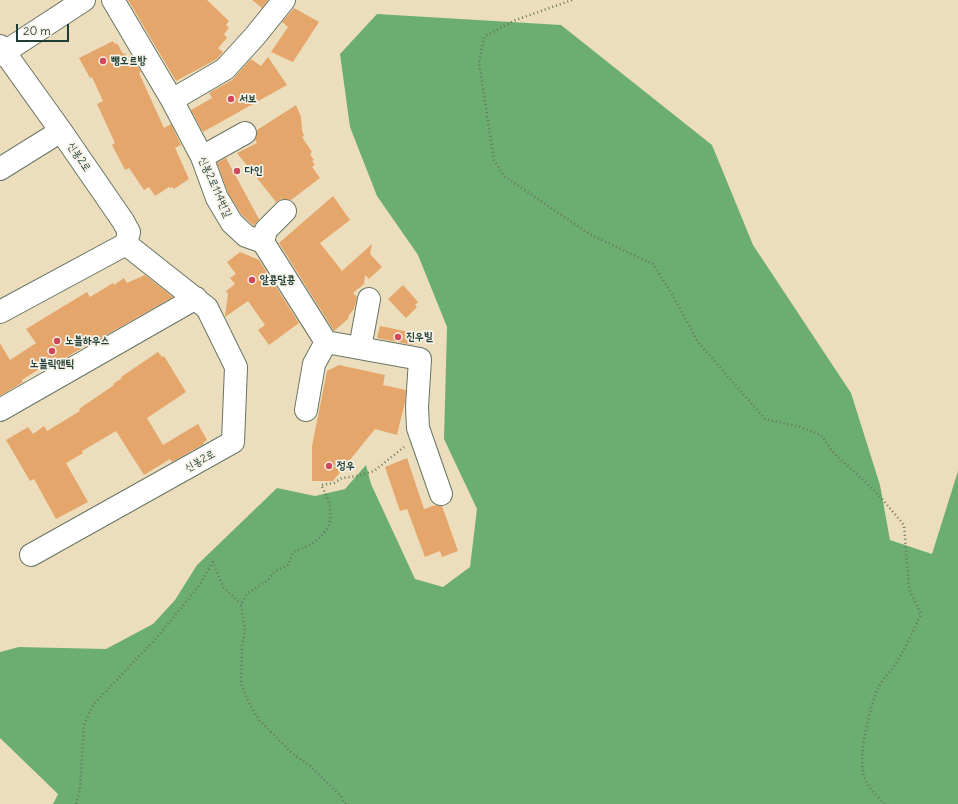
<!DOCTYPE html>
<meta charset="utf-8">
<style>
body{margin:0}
#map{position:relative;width:958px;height:804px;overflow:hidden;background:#ecdebc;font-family:Delius,sans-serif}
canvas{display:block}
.scale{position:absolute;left:16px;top:24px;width:53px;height:18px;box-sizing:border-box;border:2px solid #1f3d34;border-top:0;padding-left:5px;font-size:12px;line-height:14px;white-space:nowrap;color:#1f3d34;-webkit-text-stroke:3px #f7f3e8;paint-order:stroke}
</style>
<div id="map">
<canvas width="958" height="804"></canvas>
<div class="scale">20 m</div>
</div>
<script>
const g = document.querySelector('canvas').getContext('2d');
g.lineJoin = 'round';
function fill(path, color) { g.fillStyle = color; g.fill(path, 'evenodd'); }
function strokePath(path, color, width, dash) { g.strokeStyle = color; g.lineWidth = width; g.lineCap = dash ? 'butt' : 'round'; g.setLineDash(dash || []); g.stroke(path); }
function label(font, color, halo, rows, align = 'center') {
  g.font = font + ' Delius,"Poor Story",sans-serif'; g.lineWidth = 3.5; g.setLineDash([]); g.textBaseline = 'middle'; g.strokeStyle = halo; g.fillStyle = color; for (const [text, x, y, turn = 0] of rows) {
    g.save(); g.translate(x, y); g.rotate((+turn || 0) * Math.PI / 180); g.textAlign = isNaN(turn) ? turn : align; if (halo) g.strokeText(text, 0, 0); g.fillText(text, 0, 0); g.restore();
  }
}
fill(new Path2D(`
 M377 14 561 25 712 145 753 245 851 393 880 485 890 540 932 554 958 471V804H53L58 794 0 738V652L19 647 106 649 153 624 175 600 197 565 277 488 315 496 345 489 366 465 371 484 415 579 443 587 470 567 477 509 444 439 447 327 418 255 377 196 350 127 340 54Z`), '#6cae72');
fill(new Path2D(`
 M128 0H207L229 21 226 25 229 28 224 34 227 38 218 48 223 52 217 59 176 81Z
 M252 0H268L262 8Z
 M294 8 319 22 293 62 271 52 288 27 282 22Z
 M113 41 115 44 117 43 123 54 125 53 128 61 133 58 141 72 139 73 164 128 171 124 181 145 175 148 189 179 174 189 172 187 170 188 169 187 155 196 149 187 144 190 129 168 125 170 112 145 115 143 97 104 103 101 92 77 90 78 79 58Z
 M268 57 287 85 203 132 191 110 212 98 209 93 232 80 251 59 261 66Z
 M296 105 301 117 302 130 304 136 302 137 312 152 310 154 314 160 312 161 315 165 312 167 320 178 291 200 282 199 276 202 237 153 257 143 255 140 257 134V130Z
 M226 158 259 219 254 226 242 215 228 193 217 163Z
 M333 196 350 220 320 243 342 271 372 244 370 254 382 267 369 279 365 275 364 284 353 293 357 297 354 309 349 315 348 319 334 331 279 243Z
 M240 252 259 260 299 323 269 345 258 330 265 325 248 301 225 317V316L228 294 226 291 235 284 230 278 236 274 227 262Z
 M145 275 173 297 101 338 100 337 52 366 50 362 22 380 23 382 0 396V343L10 360 36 343 26 329 87 292 90 297 113 283 114 285 124 278 127 283Z
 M403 285 418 302 415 305 417 307 406 318 388 299Z
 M380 326 414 333 413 345 377 338Z
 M158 352 162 357 164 356 186 392 147 418 163 445 198 424 207 440 203 443 204 444 172 462 170 459 144 475 116 431 82 451 83 453 66 463 88 502 56 519 34 479 30 481 6 440 28 427 33 434 44 426 47 431 80 411 79 409 114 385 113 384 122 378 121 377Z
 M339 365 385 375 383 385 406 390 405 402 397 435 375 429 333 481H312V446L327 371Z
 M407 458 424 509 436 505 442 506 458 551 442 557 440 551 425 557 407 509 400 511 385 467Z`), '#e5a66c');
const minor = new Path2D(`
 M113 0 172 100 202 157 217 198 232 223 246 236 263 242 326 342 420 359 417 407 418 428 441 494
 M0 46 61 131 123 221 129 232 126 244 0 312
 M0 55 84 0
 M172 100 225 69 255 36 284 0
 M202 157 245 133
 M0 169 61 131
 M263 242 266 230 285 211
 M360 348 369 299
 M0 410 196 298
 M306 410 314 364 326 342
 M31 555 233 442 236 367 207 308 126 244`);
strokePath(minor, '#677564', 24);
strokePath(new Path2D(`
 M572 0 513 21 484 37 479 62 494 160 504 176 591 235 653 264 672 294 698 342 765 419 800 427 821 435 833 452 878 494 904 525 909 589 921 614C913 631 906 648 896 663 891 672 882 679 878 688 870 708 855 761 866 781 870 789 878 797 885 804
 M76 804 80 789 84 725 93 705 159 635 198 587 213 562 223 587 241 604
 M346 804 340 795 310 766 292 753 260 721 250 705 241 684 242 645 245 631 241 604 247 594 268 580 274 572 288 565 293 552C329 539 341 520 321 485L334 483 342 478 358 476 374 471 404 447`), '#677564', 2.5, [1, 3]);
strokePath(minor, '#fff', 22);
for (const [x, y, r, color] of [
 [103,61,4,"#d1495b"],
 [231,99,4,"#d1495b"],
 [237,171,4,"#d1495b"],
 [252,280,4,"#d1495b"],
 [398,337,4,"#d1495b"],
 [57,341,4,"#d1495b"],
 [52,351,4,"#d1495b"],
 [329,466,4,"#d1495b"]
]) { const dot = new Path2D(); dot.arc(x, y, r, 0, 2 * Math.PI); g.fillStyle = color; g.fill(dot); strokePath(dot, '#f7f3e8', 1.5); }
label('bold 11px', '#1f3d34', '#f7f3e8', [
 ["뺑오르방",111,61],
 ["서보",239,99],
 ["다인",245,171],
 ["알콩달콩",260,280],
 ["진우빌",406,337],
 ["노블하우스",65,341],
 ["노블릭앤틱",52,364,"center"],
 ["정우",337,466]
], 'left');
label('11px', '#1f3d34', '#f7f3e8', [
 ["신봉2로",79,157,56],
 ["신봉2로114번길",215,187,66],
 ["신봉2로",200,461,-29]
]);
</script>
